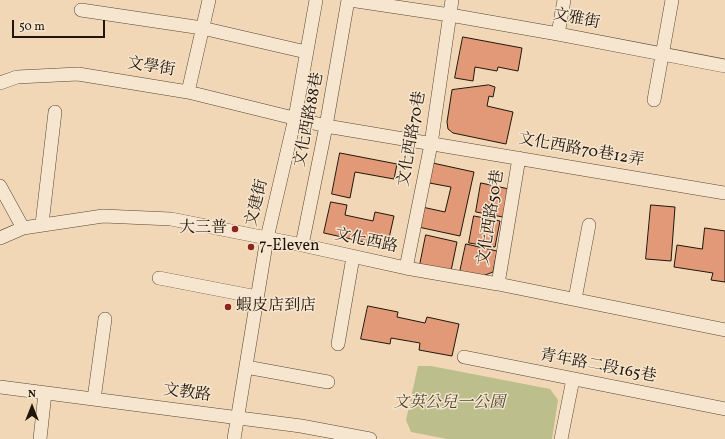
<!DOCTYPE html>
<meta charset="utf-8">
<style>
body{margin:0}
#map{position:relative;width:725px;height:439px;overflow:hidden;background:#f1d7b5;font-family:Vollkorn,serif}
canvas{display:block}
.north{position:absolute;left:12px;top:387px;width:40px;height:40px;-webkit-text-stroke:3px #f6e5cf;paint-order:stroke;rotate:0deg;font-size:11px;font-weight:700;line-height:16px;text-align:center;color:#1f160b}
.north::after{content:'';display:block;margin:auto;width:14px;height:18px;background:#1f160b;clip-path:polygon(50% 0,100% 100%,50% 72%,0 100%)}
.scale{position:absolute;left:12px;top:20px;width:93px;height:18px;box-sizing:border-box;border:2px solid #1f160b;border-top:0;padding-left:5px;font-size:12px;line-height:14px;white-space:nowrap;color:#1f160b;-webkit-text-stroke:3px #f6e5cf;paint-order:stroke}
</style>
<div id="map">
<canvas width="725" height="439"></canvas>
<div class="north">N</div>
<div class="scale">50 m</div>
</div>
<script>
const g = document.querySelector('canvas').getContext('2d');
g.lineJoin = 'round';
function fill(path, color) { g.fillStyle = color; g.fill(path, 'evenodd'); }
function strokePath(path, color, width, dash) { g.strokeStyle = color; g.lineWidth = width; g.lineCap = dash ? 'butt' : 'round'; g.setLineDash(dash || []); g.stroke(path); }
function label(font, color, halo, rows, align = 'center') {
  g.font = font + ' Vollkorn,"Noto Serif TC",serif'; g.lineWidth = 3; g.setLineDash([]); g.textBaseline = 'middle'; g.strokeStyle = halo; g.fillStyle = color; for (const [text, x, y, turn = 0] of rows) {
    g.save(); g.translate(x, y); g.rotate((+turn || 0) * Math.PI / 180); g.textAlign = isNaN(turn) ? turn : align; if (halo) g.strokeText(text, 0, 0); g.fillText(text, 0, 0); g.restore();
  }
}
fill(new Path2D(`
 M418 366H431L550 389 558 400 552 439H447L411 432 406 420Z`), '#bcbe8c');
const building = new Path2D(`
 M463 37 522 48 518 71 498 67 497 71 475 67 473 81 455 78Z
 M489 85 495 87 493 97 489 96 487 106 513 112 506 144 453 133 448 129 447 122 452 90Z
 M340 153 397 164 394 179 355 172 350 198 332 194Z
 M428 162 474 172 460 236 409 225 413 205 445 212 451 187 424 182Z
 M481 183 509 189 503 217 476 212Z
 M331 202 347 205 345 215 373 221 375 212 394 216 387 247 324 233Z
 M651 205 675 207 671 261 646 259Z
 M474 216 500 221 495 247 469 243Z
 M705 228 725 231V282L711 280 713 273 674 267 677 245 702 249Z
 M426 235 457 242 451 271 420 265Z
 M466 244 497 251 493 272 480 277 460 272Z
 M368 306 398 312 397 317 425 323 427 317 459 324 452 356 419 350 420 343 391 338 390 344 361 339Z`);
fill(building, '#e19978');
strokePath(building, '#1f160b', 1);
const minor = new Path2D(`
 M350 0 450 15 558 34 725 66
 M81 10 202 28 306 52
 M558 34 564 0
 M0 83 17 77 78 74 188 92 326 126 725 193
 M188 92 209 0
 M654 100 672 0
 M0 186 23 228
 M42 224 55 112
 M0 238 23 228 103 216 171 219 302 245 406 268 498 284 725 330
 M302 245 326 126 348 0
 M406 268 431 144 452 0
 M159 278 257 297
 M498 284 519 158
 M575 299 589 225
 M338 344 353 257
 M464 357 725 409
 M246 367 328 382
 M0 387 301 426 370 439
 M94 399 105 319
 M40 439 45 393
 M234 439 267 238 295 118 316 0
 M561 439 573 379`);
strokePath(minor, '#544636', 14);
strokePath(minor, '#f6e5cf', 13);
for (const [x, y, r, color] of [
 [235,229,4,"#8f2418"],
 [251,247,4,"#8f2418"],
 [228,307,4,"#8f2418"]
]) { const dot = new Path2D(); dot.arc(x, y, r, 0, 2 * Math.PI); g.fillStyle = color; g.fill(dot); strokePath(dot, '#f6e5cf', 1.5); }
label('16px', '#1f160b', '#f6e5cf', [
 ["文雅街",576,20,11],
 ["文學街",151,68,9],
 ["文化西路88巷",310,120,-79],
 ["文化西路70巷",413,139,-80],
 ["文化西路70巷12弄",581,151,10],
 ["文建街",258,203,-76],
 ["文化西路50巷",492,218,-81],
 ["文化西路",366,242,12],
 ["青年路二段165巷",598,367,11],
 ["文教路",187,394,7]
]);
label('16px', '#1f160b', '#f6e5cf', [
 ["大三普",227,229,"right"],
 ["7-Eleven",259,247],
 ["蝦皮店到店",236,307]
], 'left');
label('italic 16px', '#4e4832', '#f6e5cf', [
 ["文英公兒一公園",449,404]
]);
</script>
